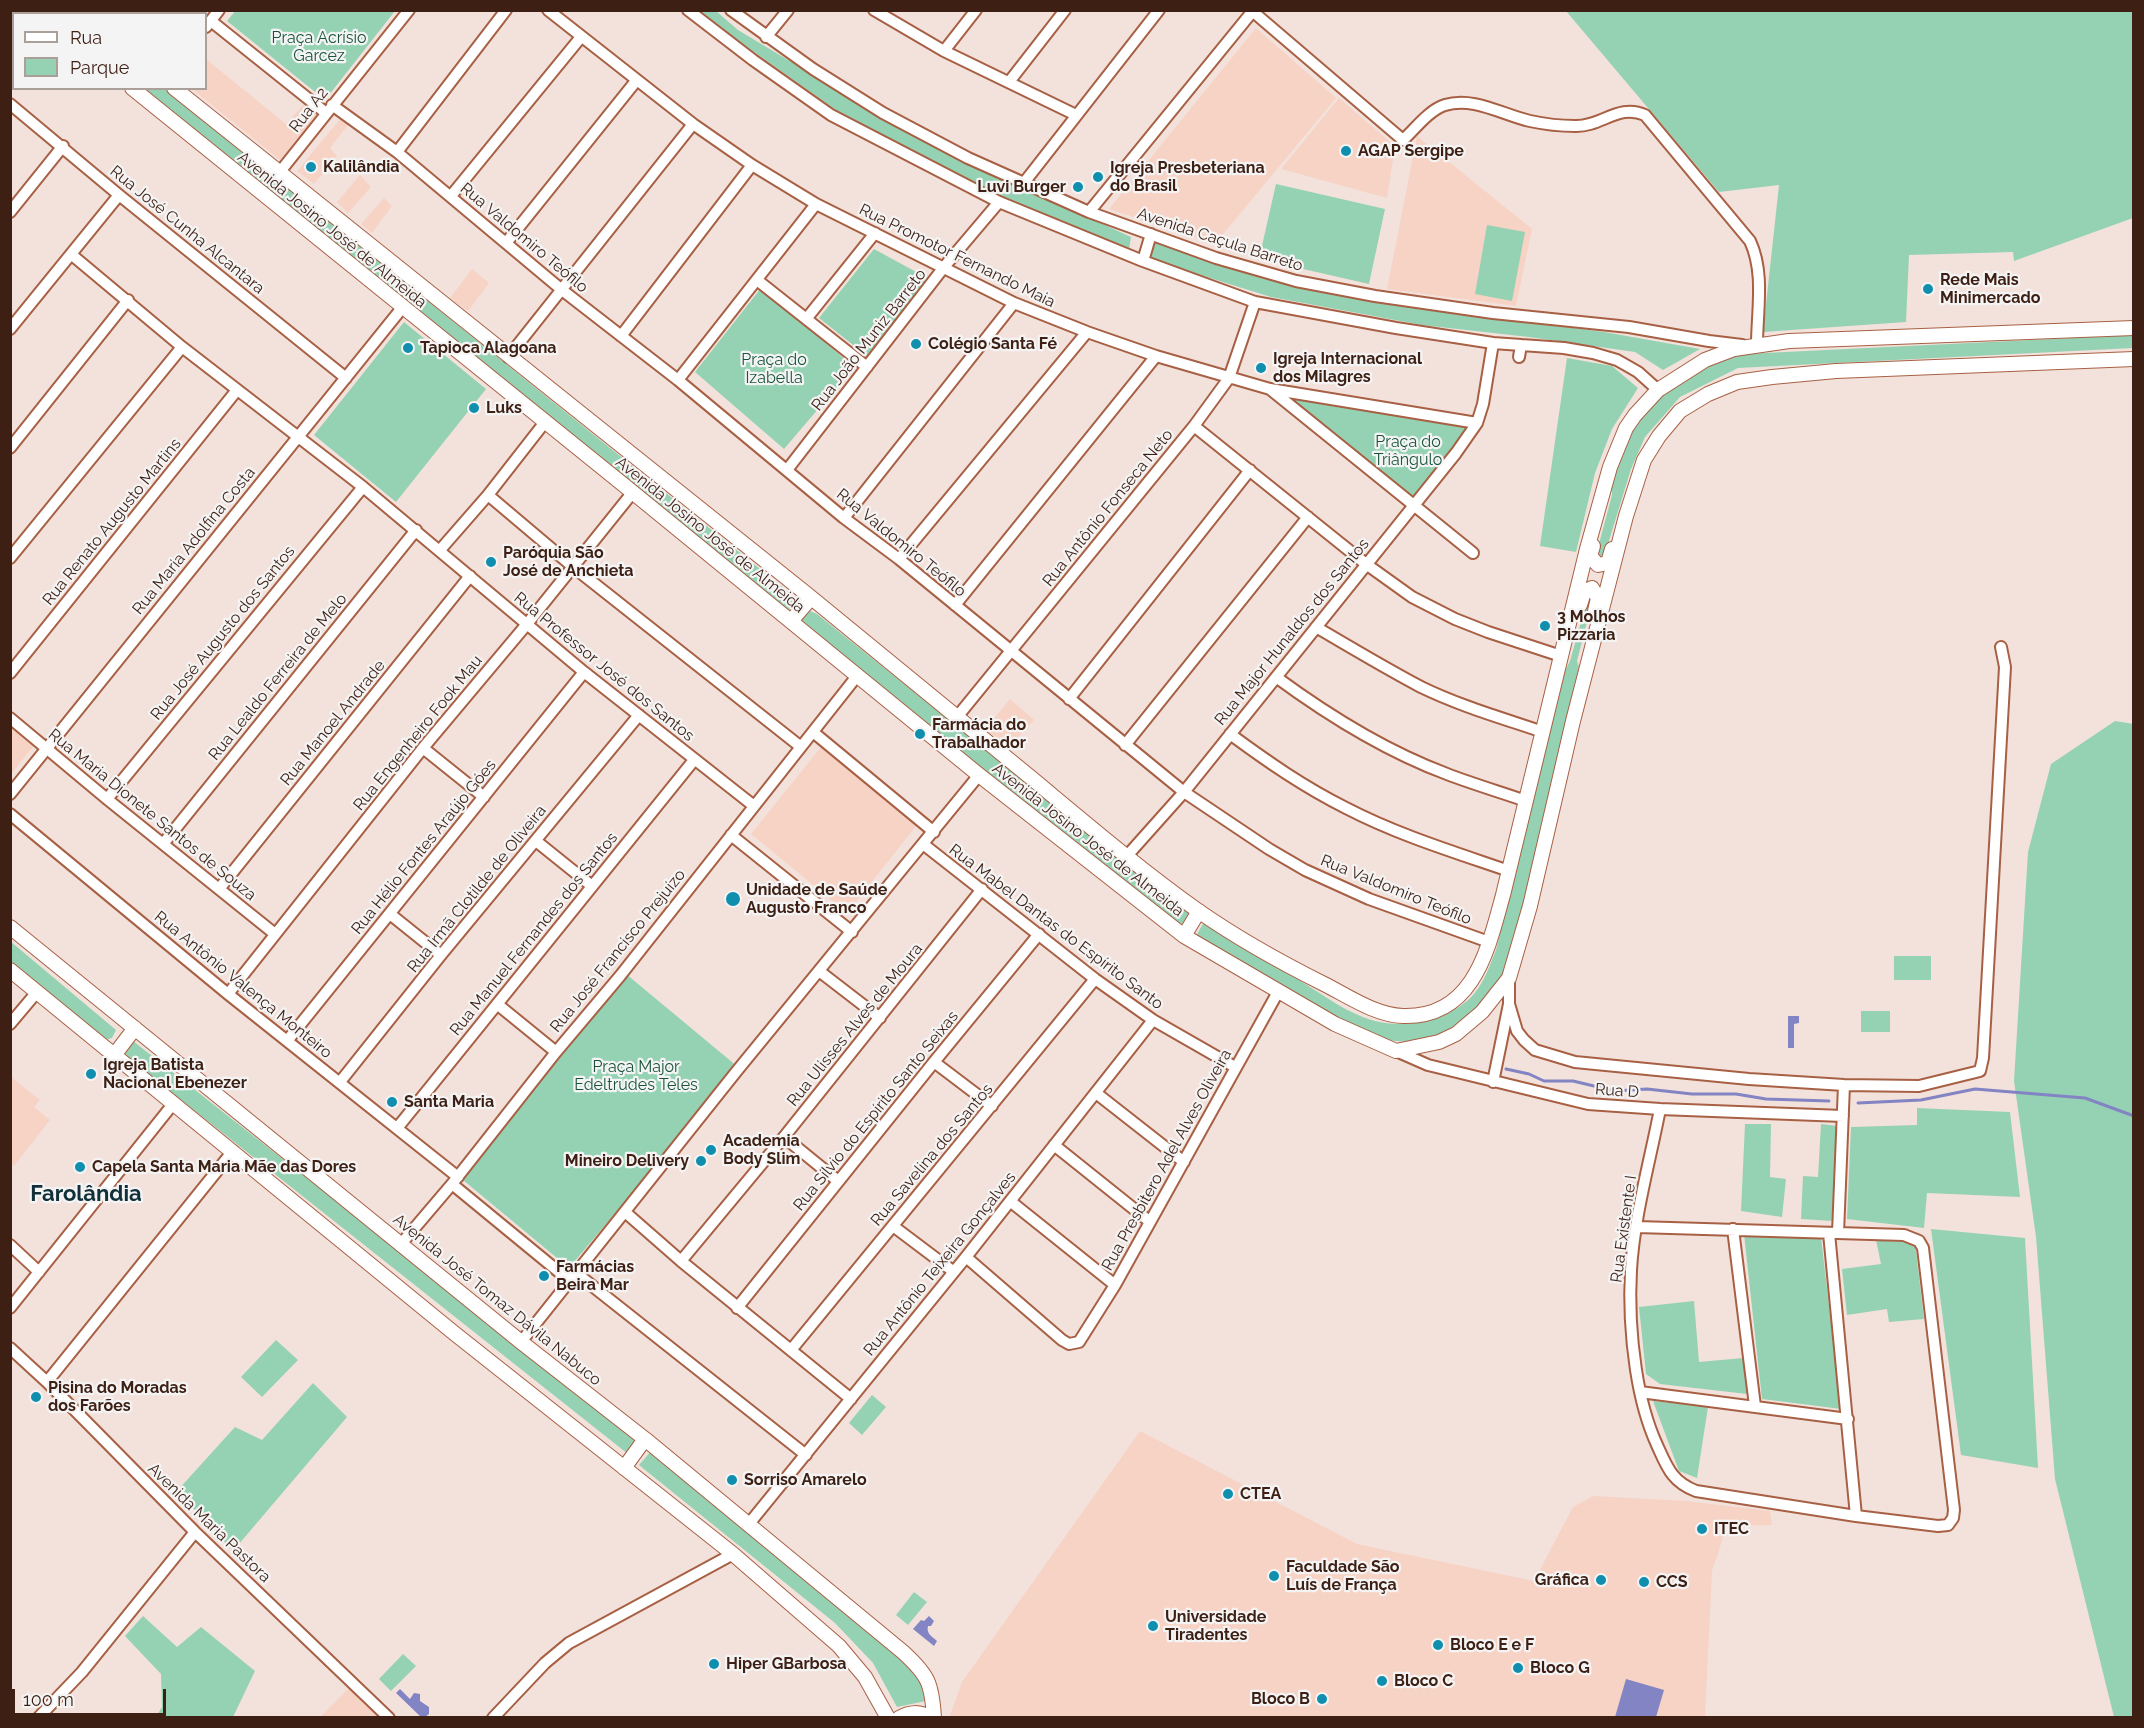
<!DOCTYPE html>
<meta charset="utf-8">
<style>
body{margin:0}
#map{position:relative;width:2144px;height:1728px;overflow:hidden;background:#f3e2dc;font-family:Raleway,sans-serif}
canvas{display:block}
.frame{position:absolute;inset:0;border:12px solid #3d1f13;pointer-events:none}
.legend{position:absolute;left:12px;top:12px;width:195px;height:78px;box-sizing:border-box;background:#f4f4f4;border:2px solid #ab9f9a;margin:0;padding:8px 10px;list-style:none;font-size:18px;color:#3d1f13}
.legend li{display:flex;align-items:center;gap:12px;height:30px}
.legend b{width:30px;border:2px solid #ab9f9a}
.scale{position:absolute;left:12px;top:1689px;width:154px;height:27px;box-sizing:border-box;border:3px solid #3d1f13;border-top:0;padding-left:8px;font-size:18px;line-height:21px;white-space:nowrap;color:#3d1f13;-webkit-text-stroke:4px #f4f4f4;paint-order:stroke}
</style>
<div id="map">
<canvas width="2144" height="1728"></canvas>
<div class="frame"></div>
<ul class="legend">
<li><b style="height:8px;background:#fff"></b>Rua</li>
<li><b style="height:16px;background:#95d2b3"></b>Parque</li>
</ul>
<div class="scale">100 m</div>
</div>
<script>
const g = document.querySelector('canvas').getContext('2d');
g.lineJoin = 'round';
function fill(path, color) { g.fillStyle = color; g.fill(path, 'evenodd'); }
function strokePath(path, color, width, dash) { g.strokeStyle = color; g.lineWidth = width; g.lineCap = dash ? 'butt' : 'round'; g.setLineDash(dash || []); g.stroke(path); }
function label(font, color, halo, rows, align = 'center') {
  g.font = font + ' Raleway,sans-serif'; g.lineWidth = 4.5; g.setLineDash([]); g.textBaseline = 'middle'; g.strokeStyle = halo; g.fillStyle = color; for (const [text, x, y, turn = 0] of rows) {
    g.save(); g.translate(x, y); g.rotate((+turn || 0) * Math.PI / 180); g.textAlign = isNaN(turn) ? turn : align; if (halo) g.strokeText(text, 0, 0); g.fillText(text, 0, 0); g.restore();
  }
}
fill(new Path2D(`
 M1256 28 1336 98 1215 244 1109 209Z
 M206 59 286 124 305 103 318 113 280 160 192 89 206 88Z
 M1339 98 1395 146 1387 198 1281 169Z
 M341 118 348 125 330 148 337 156 314 184 297 171Z
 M1417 136 1532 229 1516 306 1387 289Z
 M360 175 371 187 348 213 337 202Z
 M384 198 392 206 372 233 361 224Z
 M472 269 489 283 468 311 450 298Z
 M1010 699 1034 720 1010 746 984 730Z
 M11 722 36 743 11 774Z
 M821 747 917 825 847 913 751 834Z
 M10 1076 40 1100 34 1107 50 1120 14 1166 10 1163Z
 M1140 1431 1357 1544 1534 1581 1573 1507 1593 1496 1686 1501 1770 1511 1772 1525 1727 1526 1712 1571 1705 1717 949 1718 962 1682Z
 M351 1686 382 1718H319Z`), '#f7d3c5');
fill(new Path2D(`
 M236 10H395V11L325 100 227 21Z
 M696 11H716L738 30 853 99 1035 193 1131 237 1129 250 1012 204 836 110Z
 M1566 11H2133V218L2014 261 2013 252 1909 255 1906 322 1763 332 1779 185 1719 192Z
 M138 89H165L796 598 791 609 783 612Z
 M1276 184 1385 209 1369 284 1259 259Z
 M1487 225 1525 232 1512 301 1475 294Z
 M1154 240 1243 270 1429 308 1604 332 1700 349 1663 370 1635 352 1529 337 1422 325 1271 297 1149 259Z
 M874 249 929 279 867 356 819 318Z
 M761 288 854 367 784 449 695 372Z
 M404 322 486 389 396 502 314 435Z
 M2133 335V348L1738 368 1680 397 1645 437 1631 469 1604 557 1596 555 1612 495 1611 472 1628 434 1646 407 1668 389 1713 363 1744 354Z
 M1567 358 1612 366 1638 388 1612 429 1595 473 1576 552 1540 546Z
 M1287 396 1470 427 1413 500Z
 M1588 597 1593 598 1577 661 1579 667C1566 719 1554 771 1542 822 1531 871 1516 972 1482 1007 1461 1028 1425 1043 1395 1041 1387 1040 1377 1037 1369 1035L1196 936 1204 922C1235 943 1267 961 1299 980 1322 994 1348 1014 1375 1021 1405 1029 1443 1021 1467 1001 1482 989 1489 967 1496 950L1565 671 1570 661Z
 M810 611 817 614 1189 913V920L1177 926 1118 881 800 621Z
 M2115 721 2134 724 2133 1718 2114 1717 2055 1479 2036 1237 2014 1081 2028 852 2051 764Z
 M10 941 116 1030 112 1038 105 1040 11 963Z
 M1894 956H1931V980H1894Z
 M626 974 738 1067 569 1268 463 1180Z
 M1861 1011H1890V1032H1861Z
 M133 1041 638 1439 628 1454 127 1057 125 1052Z
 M1917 1108 2010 1112 2020 1197 1927 1193 1924 1228 1847 1219 1851 1127 1917 1125Z
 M1745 1124H1771L1770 1177 1786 1179 1782 1217 1741 1211Z
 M1821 1124 1838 1126 1833 1221 1801 1219 1803 1176 1818 1177Z
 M1931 1229 2025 1238 2038 1468 1961 1455Z
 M1744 1234 1821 1237 1841 1409 1762 1399Z
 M1876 1240 1915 1243 1924 1319 1889 1322 1887 1309 1847 1315 1842 1269 1881 1264Z
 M1694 1301 1699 1362 1743 1358 1747 1394 1660 1384 1646 1374 1639 1307Z
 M276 1340 298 1360 262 1397 241 1377Z
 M313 1383 347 1417 233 1551 177 1491 235 1427 262 1440Z
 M872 1395 886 1407 862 1435 849 1423Z
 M1653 1401 1708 1407 1697 1478 1679 1471Z
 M652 1450 876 1633 922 1679 926 1701 897 1707 873 1663 835 1623 639 1465Z
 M914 1592 927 1602 908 1625 896 1615Z
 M143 1616 177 1647 201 1627 255 1671 233 1717H156L162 1707 161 1674 125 1636Z
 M403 1654 416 1666 391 1691 379 1679Z`), '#95d2b3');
fill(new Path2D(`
 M1788 1016H1799V1023L1794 1024V1048H1788Z
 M929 1616 934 1621 931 1626H928C926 1634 932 1636 937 1641L934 1646 913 1629 921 1620 924 1621Z
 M1626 1679 1664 1690 1656 1717H1615Z
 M400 1689 410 1699 414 1693 420 1694V1701L429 1707V1714L425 1717H421L396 1693Z`), '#8284c3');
strokePath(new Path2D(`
 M1506 1069 1529 1074 1544 1081H1573L1615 1091 1647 1089 1692 1094H1736L1766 1099 1829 1101
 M1858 1103 1921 1100 1975 1089 2085 1098 2134 1116`), '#8284c3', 3);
const minor = new Path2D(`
 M548 10 693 124 752 165 816 204 1014 303 1087 332 1156 356 1270 389 1477 423
 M688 10 753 60 831 115 999 202 1143 261 1255 302 1396 328 1493 343 1564 348 1593 353 1617 360 1638 372 1658 390
 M731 10 813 69 883 113 968 158 1089 212 1216 258 1296 281 1375 296 1493 313 1629 327 1709 341 1742 345
 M874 10 944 51 1076 115
 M1251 10 1403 140C1415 129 1429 110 1445 105 1473 96 1503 115 1530 121 1544 124 1561 126 1575 126 1601 127 1619 103 1645 115L1750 241C1765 273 1757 311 1757 345
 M211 21 326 113
 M206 27 219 10
 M766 37 788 10
 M944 51 976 10
 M1009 82 1065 10
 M10 104 119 195 346 378
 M332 105 397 152 562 290 678 380 844 518 899 559 1184 792 1269 849 1305 870 1369 899 1489 942
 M397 152 506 10
 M279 173 409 10
 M1023 184 1159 10
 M451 196 581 37
 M10 212 63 146
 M1089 212 1252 12
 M506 243 636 81
 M72 255 182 347 363 487 584 672 754 806
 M1143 261 1151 234
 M757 280 867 367
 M807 318 875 233
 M10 329 119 195
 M621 336 752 165
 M508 357 693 124
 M1519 357 1521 345
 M678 380 816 204
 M1270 389 1473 553
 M1194 426 1366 564 1412 597 1455 619 1488 632 1561 656
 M10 448 128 300
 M787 470 944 267 999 202
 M488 495 572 566 801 747
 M844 518 1014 303
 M440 550 488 495 545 422
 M10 558 182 347
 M899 559 1087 332
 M955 605 1156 356
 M1316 627C1350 647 1385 668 1421 687 1460 706 1502 718 1543 732
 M10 673 237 390
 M1276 677C1329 716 1385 751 1447 774 1473 784 1500 792 1526 801
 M1069 699 1250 470
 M957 717 1194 426 1229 378 1255 302
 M10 718 107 799 275 934
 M813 732 934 832
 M1230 734C1268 762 1304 787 1346 808 1398 835 1454 852 1509 871
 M1125 745 1308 517
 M423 748 484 797
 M10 794 402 308
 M107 799 363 487
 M10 814 228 994 458 1177
 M731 835 852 932
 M536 841 592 886
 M163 844 416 530
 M923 844 1095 979 1153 1020 1235 1067
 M1126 857 1184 792 1456 453 1477 423 1483 404 1493 343
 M219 889 470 576
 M390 914 441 955
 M819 971 880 1018
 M228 994 423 748 527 624 633 492
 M497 1004 556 1052
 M1509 1004 1517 1031 1524 1040 1535 1050 1575 1062 1749 1079 1844 1085 1919 1086 1980 1071 1983 1058 2005 667 2001 647
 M10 1024 37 992
 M287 1041 584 672
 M1396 1051 1428 1065 1588 1104 1660 1109 1843 1116
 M934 1062 992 1106
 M340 1082 441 955 639 715
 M1493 1082 1509 1004V978
 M1096 1093 1184 1162
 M398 1127 694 760
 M784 1137 838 1181
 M1054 1145 1149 1221
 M452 1184 570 1281
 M1010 1201 1115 1285
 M625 1212 681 1261 851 1399
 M893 1226 954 1272
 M1637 1227 1904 1235 1919 1241 1923 1248 1954 1510 1953 1518 1948 1525 1938 1526 1856 1516 1696 1491C1672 1482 1667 1467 1657 1445 1646 1421 1640 1396 1636 1370 1631 1337 1629 1304 1631 1270 1634 1217 1650 1161 1660 1109
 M1733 1229 1755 1406
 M1829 1233 1856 1516
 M1838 1233 1844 1085
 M401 1244 452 1184 556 1052 620 976 857 676
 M10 1245 39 1272
 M966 1257 1062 1340 1069 1344 1079 1342 1115 1285 1278 992
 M681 1261 784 1137 982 889
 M576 1273 806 1455
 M10 1308 173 1104
 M737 1308 934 1062 1039 934
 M521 1342 736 1072 979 775
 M10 1348 47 1382 195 1532 389 1718
 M791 1350 1095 979
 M47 1382 233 1151
 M1640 1392 1848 1419
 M748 1525 966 1257 1153 1020
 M38 1718 82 1672 195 1532
 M493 1718 545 1663 569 1643 733 1554`);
const major = new Path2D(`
 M35 10 39 14
 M79 10 83 14
 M132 88 625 486 979 775 1184 936 1335 1024 1396 1051 1439 1042 1456 1034 1482 1012 1509 978 1530 906 1573 721 1626 516 1644 460 1659 436 1680 411 1708 394 1737 382 1772 377 1836 371 2134 359
 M174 88C385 258 597 426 808 595 884 657 959 719 1035 781 1088 825 1141 870 1197 910 1237 938 1280 962 1324 984 1348 996 1375 1015 1403 1016 1474 1018 1488 949 1503 895L1587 549 1610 467 1626 428 1635 415 1658 390 1705 360 1734 349 1789 341 2134 328
 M1593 546 1590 556 1598 565 1608 563 1612 549
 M1580 605 1584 592 1592 588 1598 598 1595 611
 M791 621 811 598
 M10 927 521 1342 645 1439 903 1652C928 1675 932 1683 934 1718
 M1184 936 1199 911
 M10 970 454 1333 733 1554 839 1646 865 1677 888 1718
 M115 1054 135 1028
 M624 1468 645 1439
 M899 1718C909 1712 920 1711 930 1718`);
strokePath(minor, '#a86044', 14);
strokePath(major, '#a86044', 16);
strokePath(minor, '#fff', 10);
strokePath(major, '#fff', 14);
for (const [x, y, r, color] of [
 [1346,151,6,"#108eae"],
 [311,167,6,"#108eae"],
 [1098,177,6,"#108eae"],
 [1078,187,6,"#108eae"],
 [1928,289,6,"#108eae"],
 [916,344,6,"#108eae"],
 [408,348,6,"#108eae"],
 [1261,368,6,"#108eae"],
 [474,408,6,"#108eae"],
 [491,562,6,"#108eae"],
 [1545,626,6,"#108eae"],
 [920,734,6,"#108eae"],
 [733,899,8,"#108eae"],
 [91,1074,6,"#108eae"],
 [392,1102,6,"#108eae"],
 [711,1150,6,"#108eae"],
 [701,1161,6,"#108eae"],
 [80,1167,6,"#108eae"],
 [544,1276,6,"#108eae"],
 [36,1397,6,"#108eae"],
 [732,1480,6,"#108eae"],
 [1228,1494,6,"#108eae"],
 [1702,1529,6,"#108eae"],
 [1274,1576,6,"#108eae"],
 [1601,1580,6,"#108eae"],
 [1644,1582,6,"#108eae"],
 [1153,1626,6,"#108eae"],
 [1438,1645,6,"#108eae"],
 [714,1664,6,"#108eae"],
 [1518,1668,6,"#108eae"],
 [1382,1681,6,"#108eae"],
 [1322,1699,6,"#108eae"]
]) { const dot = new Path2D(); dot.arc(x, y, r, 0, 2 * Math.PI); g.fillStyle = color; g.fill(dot); strokePath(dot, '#f4f4f4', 2); }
label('16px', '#18543b', '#f4f4f4', [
 ["Praça Acrísio",319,38],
 ["Garcez",319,56],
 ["Praça do",774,360],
 ["Izabella",774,378],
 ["Praça do",1408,442],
 ["Triângulo",1408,460],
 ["Praça Major",636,1067],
 ["Edeltrudes Teles",636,1085]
]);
label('16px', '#3d1f13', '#f4f4f4', [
 ["Rua A2",309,110,-52],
 ["Rua José Cunha Alcantara",187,230,39],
 ["Avenida Josino José de Almeida",332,230,39],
 ["Rua Valdomiro Teófilo",524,238,40],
 ["Avenida Caçula Barreto",1220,240,18],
 ["Rua Promotor Fernando Maia",957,256,26],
 ["Rua João Muniz Barreto",869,340,-52],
 ["Rua Antônio Fonseca Neto",1108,508,-51],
 ["Rua Renato Augusto Martins",112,522,-51],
 ["Avenida Josino José de Almeida",710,535,39],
 ["Rua Maria Adolfina Costa",194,541,-51],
 ["Rua Valdomiro Teófilo",901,543,39],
 ["Rua Major Hunaldos dos Santos",1292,632,-51],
 ["Rua José Augusto dos Santos",223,633,-51],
 ["Rua Professor José dos Santos",604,667,39],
 ["Rua Lealdo Ferreira de Melo",278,677,-51],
 ["Rua Manoel Andrade",333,723,-51],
 ["Rua Engenheiro Fook Mau",418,733,-51],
 ["Rua Maria Dionete Santos de Souza",152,815,39],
 ["Avenida Josino José de Almeida",1088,840,38],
 ["Rua Hélio Fontes Araújo Góes",424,847,-51],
 ["Rua Irmã Clotilde de Oliveira",477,889,-51],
 ["Rua Valdomiro Teófilo",1396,890,22],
 ["Rua Mabel Dantas do Espírito Santo",1056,927,37],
 ["Rua Manuel Fernandes dos Santos",534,934,-51],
 ["Rua José Francisco Prejuízo",618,951,-51],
 ["Rua Antônio Valença Monteiro",243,985,39],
 ["Rua Ulisses Alves de Moura",855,1025,-51],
 ["Rua D",1617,1091,4],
 ["Rua Sílvio do Espírito Santo Seixas",876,1111,-51],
 ["Rua Savelina dos Santos",932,1155,-50],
 ["Rua Presbitero Adel Alves Oliveira",1167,1160,-61],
 ["Rua Existente I",1624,1229,-82],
 ["Rua Antônio Teixeira Gonçalves",940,1264,-51],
 ["Avenida José Tomaz Dávila Nabuco",497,1300,39],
 ["Avenida Maria Pastora",209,1523,44]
]);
label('bold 16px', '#3d1f13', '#f4f4f4', [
 ["AGAP Sergipe",1358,151],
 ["Kalilândia",323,167],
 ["Igreja Presbeteriana",1110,168],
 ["do Brasil",1110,186],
 ["Luvi Burger",1066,187,"right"],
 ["Rede Mais",1940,280],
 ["Minimercado",1940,298],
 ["Colégio Santa Fé",928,344],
 ["Tapioca Alagoana",420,348],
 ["Igreja Internacional",1273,359],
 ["dos Milagres",1273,377],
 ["Luks",486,408],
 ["Paróquia São",503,553],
 ["José de Anchieta",503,571],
 ["3 Molhos",1557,617],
 ["Pizzaria",1557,635],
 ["Farmácia do",932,725],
 ["Trabalhador",932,743],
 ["Unidade de Saúde",746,890],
 ["Augusto Franco",746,908],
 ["Igreja Batista",103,1065],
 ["Nacional Ebenezer",103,1083],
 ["Santa Maria",404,1102],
 ["Academia",723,1141],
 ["Body Slim",723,1159],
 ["Mineiro Delivery",689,1161,"right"],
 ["Capela Santa Maria Mãe das Dores",92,1167],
 ["Farmácias",556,1267],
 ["Beira Mar",556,1285],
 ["Pisina do Moradas",48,1388],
 ["dos Farões",48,1406],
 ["Sorriso Amarelo",744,1480],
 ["CTEA",1240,1494],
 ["ITEC",1714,1529],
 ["Faculdade São",1286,1567],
 ["Luís de França",1286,1585],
 ["Gráfica",1589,1580,"right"],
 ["CCS",1656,1582],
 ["Universidade",1165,1617],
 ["Tiradentes",1165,1635],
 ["Bloco E e F",1450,1645],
 ["Hiper GBarbosa",726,1664],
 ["Bloco G",1530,1668],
 ["Bloco C",1394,1681],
 ["Bloco B",1310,1699,"right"]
], 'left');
label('bold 22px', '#113039', '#f4f4f4', [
 ["Farolândia",86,1194]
]);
</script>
